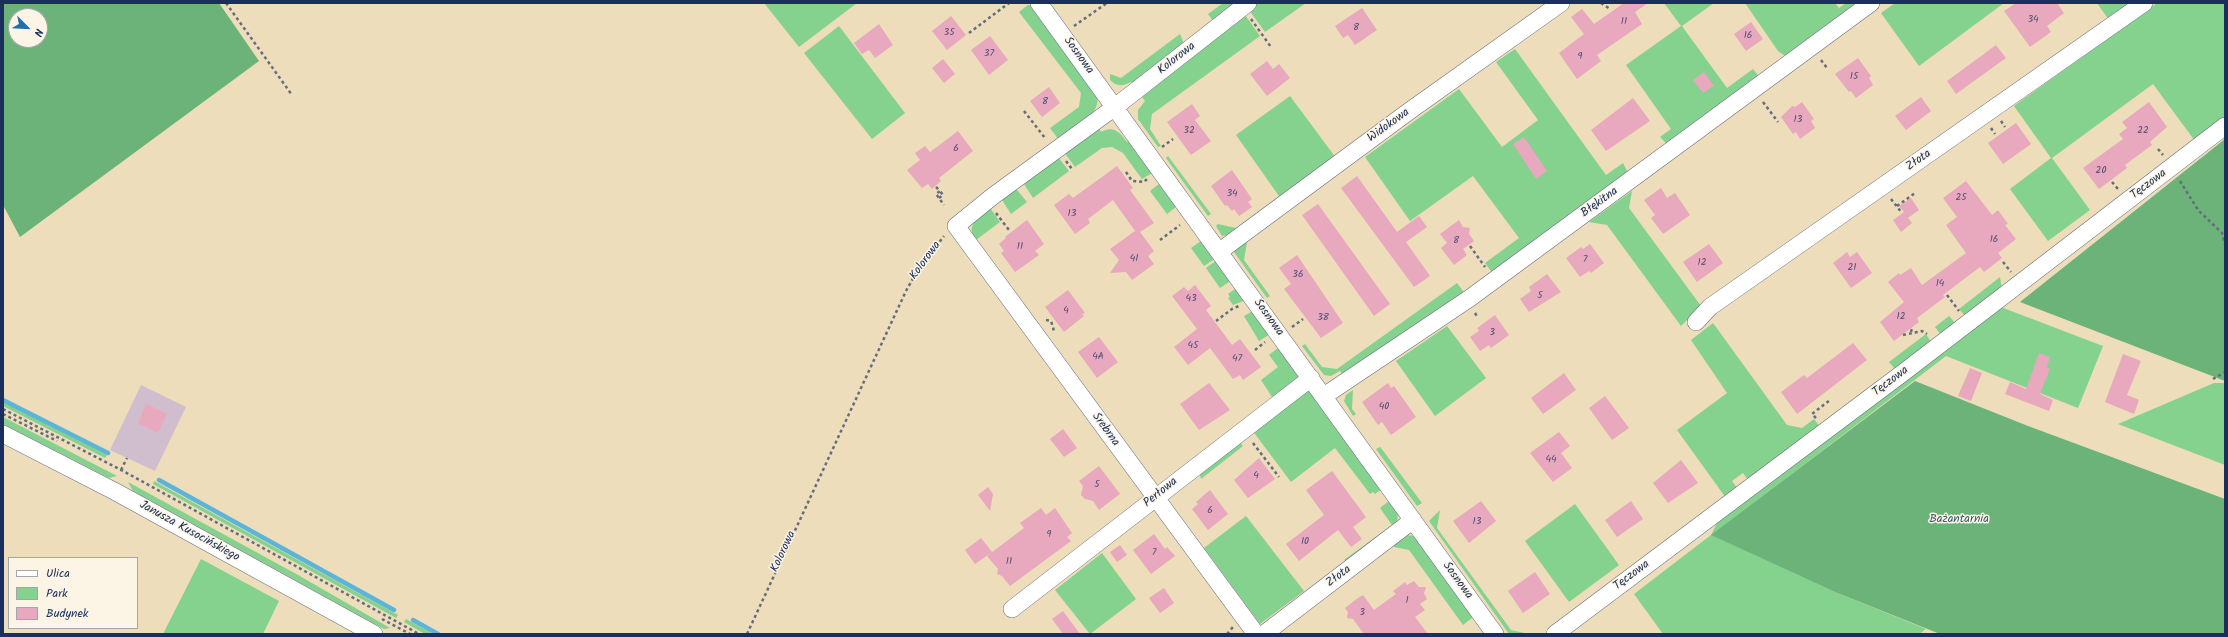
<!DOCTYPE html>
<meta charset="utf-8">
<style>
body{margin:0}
#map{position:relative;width:2228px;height:637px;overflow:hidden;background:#edddba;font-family:Kalam,sans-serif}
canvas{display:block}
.frame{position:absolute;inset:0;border:4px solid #1b2f5e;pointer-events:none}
.legend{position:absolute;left:8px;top:557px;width:130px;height:72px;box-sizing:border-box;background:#fcf5e5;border:1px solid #a2a6af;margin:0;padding:5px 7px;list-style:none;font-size:12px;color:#1b2f5e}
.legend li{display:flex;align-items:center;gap:8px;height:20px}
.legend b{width:20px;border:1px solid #a2a6af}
.north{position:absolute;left:8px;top:8px;width:40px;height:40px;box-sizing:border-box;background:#fcf5e5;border:1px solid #a2a6af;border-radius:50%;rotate:114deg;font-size:11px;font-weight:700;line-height:16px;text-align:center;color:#1b2f5e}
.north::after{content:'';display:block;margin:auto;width:14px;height:18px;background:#1f6fb2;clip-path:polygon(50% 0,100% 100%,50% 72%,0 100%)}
</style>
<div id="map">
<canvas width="2228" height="637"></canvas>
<div class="frame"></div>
<ul class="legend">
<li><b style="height:5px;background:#fff"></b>Ulica</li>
<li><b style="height:11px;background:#85d18e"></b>Park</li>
<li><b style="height:11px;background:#e8a8be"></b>Budynek</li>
</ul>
<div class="north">N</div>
</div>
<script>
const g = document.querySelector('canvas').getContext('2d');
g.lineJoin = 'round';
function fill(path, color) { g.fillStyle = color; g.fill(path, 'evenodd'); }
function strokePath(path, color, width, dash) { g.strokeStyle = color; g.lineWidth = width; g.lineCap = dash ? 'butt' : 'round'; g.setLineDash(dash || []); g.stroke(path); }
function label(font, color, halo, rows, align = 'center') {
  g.font = font + ' Kalam,sans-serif'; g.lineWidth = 3; g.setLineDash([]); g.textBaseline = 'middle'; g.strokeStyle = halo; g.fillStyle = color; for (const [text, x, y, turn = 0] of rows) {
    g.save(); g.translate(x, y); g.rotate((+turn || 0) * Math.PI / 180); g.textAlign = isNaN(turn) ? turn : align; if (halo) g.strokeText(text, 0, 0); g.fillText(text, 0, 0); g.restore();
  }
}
fill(new Path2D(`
 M141 385 186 407 155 471 110 450Z`), '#d0bdcd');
fill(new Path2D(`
 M764 3H857L799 47Z
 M1223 3H1237L1213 21 1208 14Z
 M1258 3H1306L1265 32 1249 10Z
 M1664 3H1714L1682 26 1727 88 1753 69 1761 79 1669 146 1660 137 1671 129 1626 65 1681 26Z
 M1745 3H1835L1839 8 1846 3H1862L1788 58 1778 51Z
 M1895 3H2004L1919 66 1881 13Z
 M2097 3H2133L2109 20Z
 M2157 3H2225V118L2195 141 2153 84 2052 158 2090 210 2048 241 2010 189 2051 158 2014 106Z
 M1028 5H1032L1097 95C1102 115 1073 129 1059 140L1050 128 1079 107 1081 93 1019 12Z
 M1245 15 1260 36 1152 114 1150 129 1161 146 1158 147 1138 119V110L1145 101 1142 97Z
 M839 26 905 113 872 139 804 53Z
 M1180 34 1185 46 1133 85 1131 82C1123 86 1117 87 1110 80V74L1121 78Z
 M1515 49 1606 175 1623 163 1629 175 1493 274 1485 263 1519 238 1473 176 1410 221 1365 157 1459 89 1502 147 1538 120 1496 62Z
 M1290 96 1336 158 1228 235 1222 236 1216 226 1218 224 1236 228 1279 196 1236 135Z
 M1099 128 1101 132C1114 125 1120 133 1127 142L1131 140 1154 172 1142 179 1123 153 1112 147 1102 148 1075 167 1064 152Z
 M1168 156 1211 214 1208 216 1166 158Z
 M1058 157 1069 171 1033 198 1024 184V181Z
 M1159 184 1177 204 1176 207 1167 214 1150 191Z
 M1014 188 1017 190 1027 202 1011 214 1002 200Z
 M1632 191 1629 208 1701 306 1681 326 1607 225 1589 222Z
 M988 205 1000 222 976 240C965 226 978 217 988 205Z
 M1202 240 1216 258 1204 266 1191 248Z
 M1247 242 1244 260 1270 296 1267 298 1234 252 1241 244Z
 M1217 260 1230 278 1229 282 1220 288 1206 268Z
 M2000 277 2002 289 1966 317 1959 309Z
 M1457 283 1465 294 1343 375 1340 371 1331 376 1324 375 1302 346 1305 344 1322 367 1337 369Z
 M1235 289 1246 300 1233 305 1228 298 1230 297 1228 294Z
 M1998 306 2103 346 2078 408 1946 356 1712 535 1835 592 1926 629 1919 634H1663L1634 594 1711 535 1718 521Z
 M1251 312H1254L1270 334 1259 341 1244 316Z
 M1949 316 1956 324 1941 335 1935 327Z
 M1713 323 1787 425 1802 428 1814 419 1820 427 1748 480 1743 473 1732 481 1738 489 1726 498 1677 430 1727 393 1691 340Z
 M1447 326 1486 378 1435 416 1396 361Z
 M1926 334 1931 342 1895 369 1889 362Z
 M1278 348 1300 376 1274 400 1261 380 1278 367 1269 355Z
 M2214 383H2225V465L2118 424Z
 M1309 387 1382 489 1375 494 1373 492 1370 494 1335 448 1291 482 1252 430Z
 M1353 390 1352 409 1356 414 1353 416 1344 401 1346 395Z
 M3 402 107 455 105 458 3 406Z
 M3 417 117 476 109 478 3 424Z
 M1238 440 1243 446 1201 479 1199 470Z
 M1380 447 1384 452 1422 503 1417 506 1376 449Z
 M154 481 398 615 396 618 153 484Z
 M128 482 298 575 390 628 384 629 133 491Z
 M1390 500 1398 512 1397 523 1348 562 1344 560 1392 525 1380 508Z
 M1575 504 1619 565 1569 602 1525 541Z
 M1440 510 1437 528 1511 630 1529 634H1509L1429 521Z
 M1246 516 1304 591 1260 624 1204 548Z
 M1406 535 1415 536 1473 615 1472 618 1463 625 1409 550 1394 547 1393 543Z
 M1102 553 1136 599 1090 634 1055 590Z
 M201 559 279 601 263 634H163Z
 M406 619 433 634H425L404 622Z`), '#85d18e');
fill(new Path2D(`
 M3 3H219L259 61 20 237 3 205ZM16 16H40V40H16Z
 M2225 139V381L2020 302Z
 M1915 381 2028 426 2225 499V634H1940L1835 592 1711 535Z`), '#6cb379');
strokePath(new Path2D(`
 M3 400 108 453
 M159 480 394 610
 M413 620 438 634`), '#5cb4d9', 4.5);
fill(new Path2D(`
 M1624 3H1648L1635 12 1642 24 1597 55 1601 61 1577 79 1559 53 1584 34 1571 17 1582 9 1594 24Z
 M2016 3H2057L2064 13 2047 26 2051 32 2030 47 2004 11Z
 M1362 8 1377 30 1355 45 1348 35 1343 38 1335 26Z
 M951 16 966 35 947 50 932 31Z
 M1751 22 1763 39 1746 51 1734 34Z
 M879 24 893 45 875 58 869 50 862 54 854 43Z
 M990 36 1008 60 989 75 971 50Z
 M1996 45 2006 58 1956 94 1947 81Z
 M1858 58 1871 76 1869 78 1873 85 1856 98 1851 91 1849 92 1835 74Z
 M943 59 955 74 944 83 932 68Z
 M1267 61 1273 69 1279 64 1290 78 1267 96 1250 74Z
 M1704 72 1714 86 1703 93 1693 80Z
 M1049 87 1060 103 1042 117 1030 101Z
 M1921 97 1931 111 1906 130 1895 116Z
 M1633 98 1650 121 1606 151 1591 130Z
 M1802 102 1814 119 1811 121 1815 128 1800 139 1796 132 1793 134 1781 117 1792 106 1795 107Z
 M2149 102 2167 127 2150 142 2152 145 2125 165 2127 168 2099 189 2083 168 2123 139 2119 134 2127 128 2122 122Z
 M1192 104 1200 116 1195 120 1211 141 1191 155 1167 122Z
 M2016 123 2031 144 2003 164 1988 143Z
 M958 131 973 151 939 178 941 181 932 189 928 184 922 188 907 170 920 160 915 153 925 146 930 152Z
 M1524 137 1547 171 1536 179 1513 144Z
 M1117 166 1133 188 1130 190 1154 223 1140 232 1154 251 1148 256 1154 264 1132 280 1126 272 1110 273 1119 260 1110 249 1135 231 1113 200 1088 219 1090 223 1075 234 1054 205 1069 194 1073 198Z
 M1232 170 1252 199 1248 202 1252 207 1239 216 1234 209 1232 211 1227 205 1225 206 1211 186Z
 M1357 176 1397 232 1419 216 1427 227 1406 242 1430 276 1414 287 1341 188Z
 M1966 181 1992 215 1998 210 2008 224 2005 225 2016 239 1998 253 2002 258 1984 272 1980 267 1943 295 1945 297 1917 318 1919 322 1894 341 1880 322 1904 302 1888 282 1899 273 1900 275 1911 268 1922 285 1966 253 1946 225 1957 217 1943 198Z
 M1661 188 1667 198 1675 193 1690 215 1663 234 1651 218 1655 215 1644 200Z
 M1911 198 1919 210 1908 218 1912 223 1901 232 1893 220 1904 212 1899 206Z
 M1318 204 1390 304 1374 316 1302 215Z
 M1027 220 1044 244 1035 251 1039 255 1015 272 1001 253 1004 251 999 244 1006 238 1005 237Z
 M1459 220 1463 227 1470 228 1469 234 1474 241 1463 249 1467 255 1454 265 1441 248 1447 243 1440 234Z
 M1590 244 1604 263 1591 273 1589 271 1580 277 1566 258 1581 247 1583 249Z
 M1709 244 1723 263 1697 282 1683 262Z
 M1847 252 1850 257 1857 252 1872 273 1851 288 1833 263Z
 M1297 255 1343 323 1321 338 1284 289 1291 284 1279 268Z
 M1547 274 1561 292 1529 312 1520 299 1531 291 1529 287Z
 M1195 285 1211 306 1206 310 1232 345 1240 339 1261 367 1243 380 1240 375 1233 379 1210 348 1188 365 1174 347 1197 329 1172 296 1184 287 1188 291Z
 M1068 290 1085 313 1082 314 1084 316 1064 332 1045 307Z
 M1495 315 1509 335 1491 348 1489 345 1480 351 1470 337 1479 331 1477 328Z
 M1099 337 1118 362 1097 378 1078 352Z
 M1853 343 1867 360 1797 414 1781 392 1804 375 1807 378Z
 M2039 353 2050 357 2047 367 2050 369 2040 394 2053 400 2049 411 2005 394 2010 382 2026 389Z
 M2123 354 2141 361 2127 395 2139 400 2134 414 2105 402Z
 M1970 368 1982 373 1971 401 1958 396Z
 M1564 373 1576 390 1543 414 1531 398Z
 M1209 383 1230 410 1199 430 1180 404Z
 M1388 383 1391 388 1394 386 1416 417 1391 435 1382 422 1378 425 1362 402Z
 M1605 396 1629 428 1612 440 1589 408Z
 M146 404 167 414 158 433 138 423Z
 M1063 429 1077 448 1064 457 1050 439Z
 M1559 432 1570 446 1561 453 1572 468 1553 482 1530 453Z
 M1259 458 1275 479 1248 498 1234 480Z
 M1681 460 1698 483 1668 503 1653 483Z
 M1099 466 1120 494 1099 510 1093 501 1085 499 1081 495 1083 486 1079 481Z
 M1332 471 1366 517 1353 527 1362 539 1351 547 1338 530 1299 561 1286 544 1324 515 1306 490Z
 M988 487 993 494 990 511 978 495Z
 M1210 490 1228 514 1208 530 1192 509 1198 504 1196 502Z
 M1481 501 1496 521 1469 543 1453 521Z
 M1631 501 1643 519 1617 537 1605 520Z
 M1041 508 1046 515 1055 508 1072 533 1067 537 1071 541 1010 586 1002 576 997 574 998 569 987 556 1024 528 1020 523Z
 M1154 534 1165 549 1167 547 1175 556 1151 574 1133 550Z
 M981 538 992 552 975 564 965 550Z
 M1120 545 1127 555 1117 562 1110 552Z
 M1535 572 1550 594 1523 613 1508 591Z
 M1414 581 1419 587H1426L1424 593 1427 599 1420 604 1425 610 1415 617 1428 634H1364L1353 619 1347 618 1348 612 1345 608 1358 598 1363 595 1374 610 1396 594 1393 591 1405 582 1407 585Z
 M1164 588 1174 603 1160 613 1149 598Z
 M1063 611 1080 634H1063L1052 619Z`), '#e8a8be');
const minor = new Path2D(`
 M1039 3 1495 634
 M1248 3 1115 107 993 196 956 226 1256 634
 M1220 251 1408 112 1561 3
 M1696 322 1710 307 2144 3
 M1324 396 1470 298 1871 3
 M3 434 116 492 374 634
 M1012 609 1311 378
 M1264 634 1413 520
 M1555 634 1904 372 2225 126`);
strokePath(minor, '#646c7e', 18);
strokePath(new Path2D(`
 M226 3 292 95
 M1601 3 1610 9
 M1251 19 1271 47
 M1074 26 1107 3
 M969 33 1009 3
 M1821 60 1827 68
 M1763 102 1778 122
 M1024 111 1045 138
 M2001 121 2005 127
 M1991 128 1995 134
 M1162 147 1173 139
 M2158 149 2163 155
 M1066 161 1072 169
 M1126 172 1132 181 1144 182 1147 179
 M2180 181 2198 210 2222 233 2225 244
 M2112 182 2118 189
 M936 187 940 191 936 194 944 205
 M939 198 943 195 940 191
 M1891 199 1902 213
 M1897 206 1915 193
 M996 213 1009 230
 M1160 240 1180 225
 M1470 246 1485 267
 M2003 262 2011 272
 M1947 295 1959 311
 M1475 313 1478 318
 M1046 320 1051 321 1054 331
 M1216 321 1232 309 1239 306
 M1292 327 1303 319
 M1911 332 1912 328
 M1903 335 1922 331 1927 334
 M1255 350 1265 342
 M2213 379 2225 372
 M3 409 125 472 419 634
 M3 414 57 441
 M1816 418 1812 414 1830 400
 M1253 443 1279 477
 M121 470 127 458
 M382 619 410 634
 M747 634 906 291 917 271 944 236
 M1227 634 1233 627`), '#646c7e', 2.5, [3, 3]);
strokePath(minor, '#fff', 17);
label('10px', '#4e4d76', null, [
 ["34",2033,20],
 ["11",1624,22],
 ["8",1356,28],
 ["35",949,33],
 ["16",1748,36],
 ["37",989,54],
 ["9",1580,57],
 ["15",1854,77],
 ["8",1045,102],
 ["13",1798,120],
 ["32",1189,131],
 ["22",2143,131],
 ["6",956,149],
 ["20",2101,171],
 ["34",1232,194],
 ["25",1961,198],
 ["13",1072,214],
 ["16",1994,240],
 ["8",1456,241],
 ["11",1020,247],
 ["41",1134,259],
 ["7",1585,260],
 ["12",1702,263],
 ["21",1852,268],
 ["36",1298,275],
 ["14",1940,284],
 ["5",1540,296],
 ["43",1191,299],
 ["4",1066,311],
 ["12",1901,317],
 ["38",1323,318],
 ["3",1492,333],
 ["45",1193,346],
 ["4A",1098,357],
 ["47",1237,359],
 ["40",1384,407],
 ["44",1551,460],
 ["4",1256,476],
 ["5",1097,485],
 ["6",1210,511],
 ["13",1477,522],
 ["9",1049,535],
 ["10",1305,542],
 ["7",1154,553],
 ["11",1009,562],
 ["1",1407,601],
 ["3",1362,613]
]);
label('12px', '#1b2f5e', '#fcf5e5', [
 ["Sosnowa",1078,56,54],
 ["Kolorowa",1177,59,-38],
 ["Widokowa",1389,126,-36],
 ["Złota",1919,161,-35],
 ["Tęczowa",2149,185,-37],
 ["Błękitna",1600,203,-36],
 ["Kolorowa",926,261,-54],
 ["Sosnowa",1268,318,54],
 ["Tęczowa",1891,382,-37],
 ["Srebrna",1105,430,54],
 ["Perłowa",1161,493,-39],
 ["Janusza Kusocińskiego",189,532,29],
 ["Kolorowa",784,552,-65],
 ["Tęczowa",1632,576,-37],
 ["Złota",1339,577,-37],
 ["Sosnowa",1457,581,54]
]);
label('12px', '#36586a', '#fcf5e5', [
 ["Bażantarnia",1959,520]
]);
</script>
